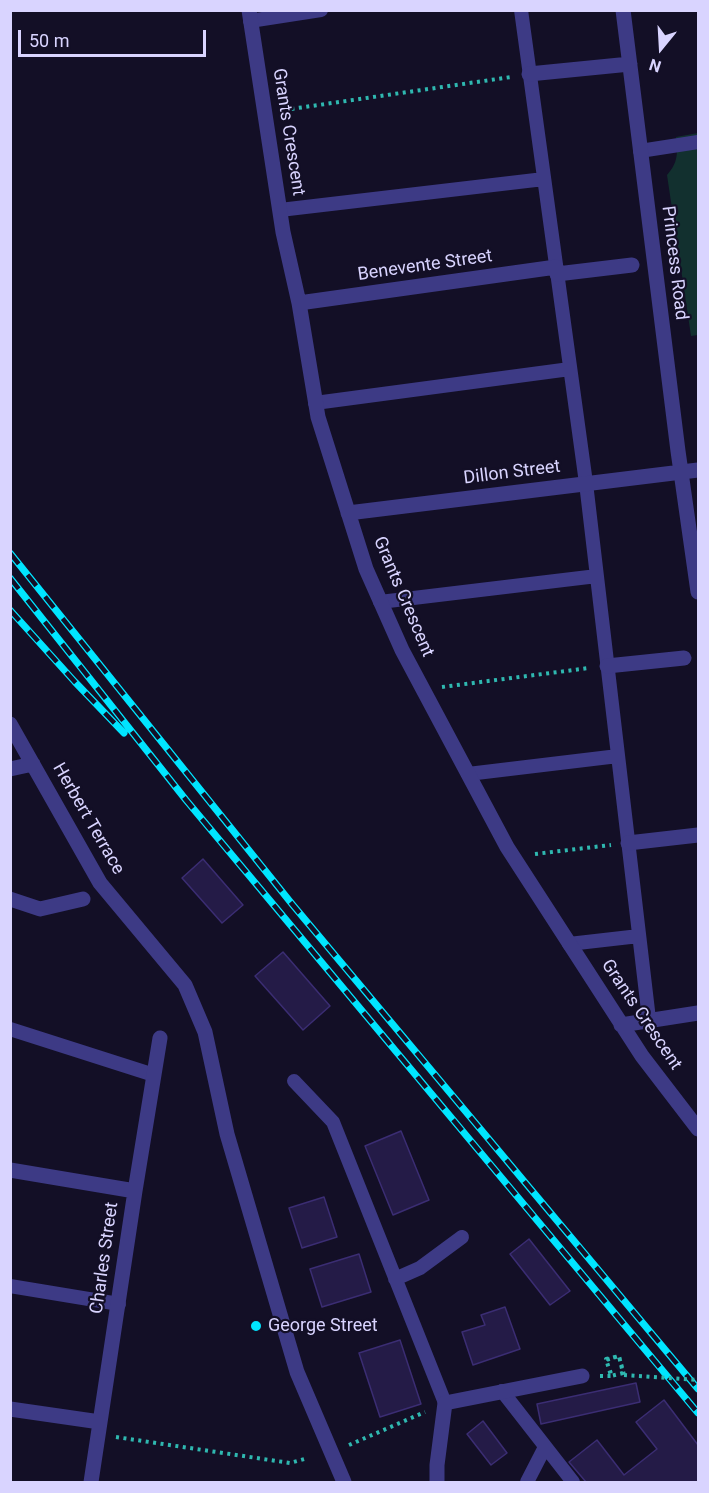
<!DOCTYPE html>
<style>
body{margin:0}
#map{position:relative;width:709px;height:1493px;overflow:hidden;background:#130f26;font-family:Roboto,sans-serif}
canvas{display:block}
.frame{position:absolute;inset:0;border:12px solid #d9d4ff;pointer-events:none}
.north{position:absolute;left:631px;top:18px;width:60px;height:60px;-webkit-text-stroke:4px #130f26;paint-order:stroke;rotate:198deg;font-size:16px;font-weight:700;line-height:24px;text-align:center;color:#d9d4ff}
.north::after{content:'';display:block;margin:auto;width:21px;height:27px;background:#d9d4ff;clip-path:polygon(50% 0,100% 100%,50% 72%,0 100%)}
.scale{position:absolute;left:18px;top:30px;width:188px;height:27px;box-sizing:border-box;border:3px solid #d9d4ff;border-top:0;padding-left:8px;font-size:18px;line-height:21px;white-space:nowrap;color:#d9d4ff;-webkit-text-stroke:4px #130f26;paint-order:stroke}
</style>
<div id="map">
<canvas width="709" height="1493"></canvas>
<div class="frame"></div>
<div class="north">N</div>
<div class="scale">50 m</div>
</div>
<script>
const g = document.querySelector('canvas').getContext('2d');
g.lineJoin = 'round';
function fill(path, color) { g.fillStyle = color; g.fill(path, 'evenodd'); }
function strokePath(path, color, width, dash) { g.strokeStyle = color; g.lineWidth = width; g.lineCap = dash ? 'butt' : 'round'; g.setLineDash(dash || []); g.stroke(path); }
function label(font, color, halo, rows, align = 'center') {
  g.font = font + ' Roboto,sans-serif'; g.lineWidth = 4.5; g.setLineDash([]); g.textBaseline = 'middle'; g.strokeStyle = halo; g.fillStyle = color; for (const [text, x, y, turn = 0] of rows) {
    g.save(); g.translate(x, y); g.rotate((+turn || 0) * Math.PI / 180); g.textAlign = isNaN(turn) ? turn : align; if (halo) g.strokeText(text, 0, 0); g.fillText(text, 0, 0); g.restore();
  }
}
fill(new Path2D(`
 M698 133V335L691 336 667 175C678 163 678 153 676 137Z`), '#12302f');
const building = new Path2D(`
 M203 859 243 905 222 923 182 878Z
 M283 952 330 1006 303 1030 255 976Z
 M401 1131 429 1200 393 1215 365 1146Z
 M324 1197 337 1237 302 1248 289 1208Z
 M529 1239 570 1291 550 1305 510 1254Z
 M359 1254 371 1292 322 1307 310 1269Z
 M505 1307 520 1349 473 1365 462 1332 485 1325 481 1315Z
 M400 1340 421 1404 380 1417 359 1353Z
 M636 1383 640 1402 541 1424 537 1404Z
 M664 1400 698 1445V1482H586L569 1462 597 1440 624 1475 657 1449 636 1422Z
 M483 1421 507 1453 491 1465 467 1434Z`);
fill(building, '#241b47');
strokePath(building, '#3b2d73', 1.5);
strokePath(new Path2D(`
 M284 110 511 77
 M442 687 589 668
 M535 854 611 845
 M600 1376H612L606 1360 619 1356 623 1373 611 1376 606 1359 619 1356 624 1375
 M116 1437 290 1463 308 1458
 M349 1445 425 1412`), '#2fb8b0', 4, [3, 4.5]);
strokePath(new Path2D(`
 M521 10 586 483 649 1019
 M250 21 321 10
 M640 151 698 142
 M280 210 544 179
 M315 403 570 369
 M380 602 597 576
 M468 774 618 756
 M569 944 639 936
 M10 1029 154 1075
 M294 1081 333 1122 445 1403
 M395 1279 420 1268 462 1237
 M10 1286 119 1304
 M502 1391 573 1482
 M527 1482 545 1447`), '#3d3a85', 14);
strokePath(new Path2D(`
 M249 10 283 232 299 303 318 417 366 569 402 650 507 847 642 1056 698 1129
 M623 10 678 451 698 592
 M529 74 630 64
 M557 274 632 265
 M299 303 556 267
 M348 513 698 470
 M607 666 684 658
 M10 724 100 883 185 985 205 1032 227 1134 297 1372 344 1482
 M10 769 33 764
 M628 843 698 835
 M10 899 40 909 83 899
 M621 1025 698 1013
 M10 1170 135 1191
 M10 1409 100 1422
 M91 1482 135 1191 160 1038
 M437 1482V1465L445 1403 582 1376`), '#3d3a85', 15);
const rail = new Path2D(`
 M10 553 292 904 698 1389
 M10 578 186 800 698 1413
 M10 610 75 682 124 733`);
strokePath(rail, '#00e5ff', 7);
strokePath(rail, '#130f26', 4.5, [14]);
strokePath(new Path2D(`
 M624 1375 698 1380`), '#2fb8b0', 4, [3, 4.5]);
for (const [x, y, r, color] of [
 [256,1326,6,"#00e5ff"]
]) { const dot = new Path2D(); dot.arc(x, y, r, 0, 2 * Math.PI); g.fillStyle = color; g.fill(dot); strokePath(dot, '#130f26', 2); }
label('18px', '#d9d4ff', '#130f26', [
 ["Grants Crescent",288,132,81],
 ["Princess Road",674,263,83],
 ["Benevente Street",425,266,-8],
 ["Dillon Street",512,473,-7],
 ["Grants Crescent",403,597,67],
 ["Herbert Terrace",88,819,60],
 ["Grants Crescent",641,1015,56],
 ["Charles Street",105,1258,-82]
]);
label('18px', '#d9d4ff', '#130f26', [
 ["George Street",268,1326]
], 'left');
</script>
